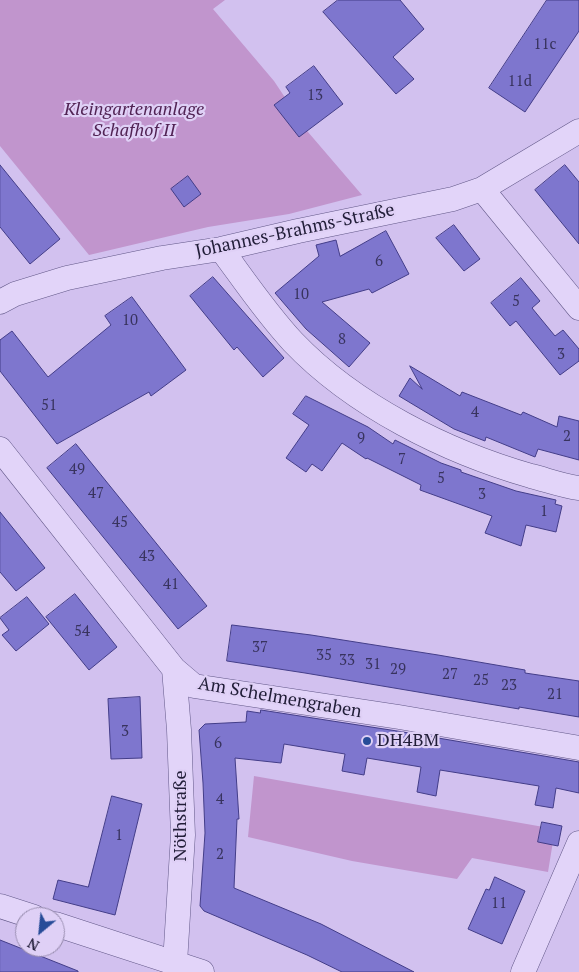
<!DOCTYPE html>
<meta charset="utf-8">
<style>
body{margin:0}
#map{position:relative;width:579px;height:972px;overflow:hidden;background:#d2c1ef;font-family:"PT Serif",serif}
canvas{display:block}
.north{position:absolute;left:15px;top:907px;width:50px;height:50px;box-sizing:border-box;background:#dfd0f6;border:1px solid #9388aa;border-radius:50%;rotate:208deg;font-size:14px;font-weight:700;line-height:20px;text-align:center;color:#211d38}
.north::after{content:'';display:block;margin:auto;width:18px;height:22px;background:#274c98;clip-path:polygon(50% 0,100% 100%,50% 72%,0 100%)}
</style>
<div id="map">
<canvas width="579" height="972"></canvas>
<div class="north">N</div>
</div>
<script>
const g = document.querySelector('canvas').getContext('2d');
g.lineJoin = 'round';
function fill(path, color) { g.fillStyle = color; g.fill(path, 'evenodd'); }
function strokePath(path, color, width, dash) { g.strokeStyle = color; g.lineWidth = width; g.lineCap = dash ? 'butt' : 'round'; g.setLineDash(dash || []); g.stroke(path); }
function label(font, color, halo, rows, align = 'center') {
  g.font = font + ' "PT Serif",serif'; g.lineWidth = 4.5; g.setLineDash([]); g.textBaseline = 'middle'; g.strokeStyle = halo; g.fillStyle = color; for (const [text, x, y, turn = 0] of rows) {
    g.save(); g.translate(x, y); g.rotate((+turn || 0) * Math.PI / 180); g.textAlign = isNaN(turn) ? turn : align; if (halo) g.strokeText(text, 0, 0); g.fillText(text, 0, 0); g.restore();
  }
}
fill(new Path2D(`
 M0 0H225L213 9 274 81 308 132 362 195 289 214 208 227 89 255 0 146Z
 M254 776 555 829 548 872 472 858 457 879 352 861 248 837Z`), '#c195cd');
const building = new Path2D(`
 M338 0H400L424 29 393 57 414 79 396 94 323 12Z
 M547 0H579V31L525 112 489 88Z
 M314 66 343 104 299 137 274 105 290 93 286 87Z
 M0 165 60 239 30 264 0 227Z
 M565 165 579 182V244L535 190Z
 M188 176 201 194 184 207 171 189Z
 M454 225 480 259 464 271 436 238Z
 M386 231 409 274 372 293 369 289 322 302 370 343 349 367 306 329 275 293 319 256 316 245 336 240 340 256Z
 M213 277 284 358 263 377 237 347 234 350 190 296Z
 M521 278 540 301 532 308 555 336 563 330 579 349V361L560 375 516 321 510 326 491 303Z
 M132 297 186 370 151 396 149 392 57 444 0 371V340L12 331 48 377 111 325 105 316Z
 M410 366 460 396 462 392 521 415 523 412 557 427 559 416 579 421V460L538 449 535 457 486 437 485 441 454 429 399 396 410 378 422 389Z
 M306 396 368 427 393 444 395 440 441 463 461 470V472L516 491 556 500 555 504 562 506 556 532 526 525 521 546 485 533 492 516 420 490 421 485 367 458 366 459 342 443 322 471 312 464 306 472 286 458 309 425 293 414Z
 M76 444 207 606 178 629 47 468Z
 M0 512 45 568 16 591 0 572Z
 M75 594 117 647 89 670 46 617Z
 M27 597 49 624 16 651 2 635 9 630 0 618Z
 M232 625 311 635 438 655 525 670V673L579 681V717L519 707V709L305 673 227 661Z
 M140 697 142 758 111 759 108 699Z
 M261 710 397 731 579 762V793L556 788 553 808 535 805 539 786 440 770 436 796 417 792 421 767 367 758 364 775 342 771 345 754 284 744 281 763 235 758 239 819H237L234 888 321 924 414 972H342L307 955 204 911 200 906 205 833 203 783 199 730 205 724 246 722 247 711 260 713Z
 M112 796 142 804 115 915 53 899 58 880 88 887Z
 M542 822 562 826 558 846 538 842Z
 M495 877 525 891 502 944 468 929 486 889 489 890Z
 M0 940 78 971V972H0Z`);
fill(building, '#7e76ce');
strokePath(building, '#433d88', 1);
const street = new Path2D(`
 M482 189 579 308
 M221 249C244 280 266 313 293 342 354 406 447 452 531 476 547 480 563 486 579 488
 M0 302 15 294 67 278 162 258 221 249 298 231 453 199 482 189 579 131
 M0 449 174 669 194 686 399 717 579 748
 M174 669 179 730 183 835 175 963
 M0 906 34 917
 M55 924 202 972
 M523 972 579 843`);
strokePath(street, '#625888', 25);
strokePath(street, '#e2d4f9', 24);
for (const [x, y, r, color] of [
 [367,741,5,"#274c98"]
]) { const dot = new Path2D(); dot.arc(x, y, r, 0, 2 * Math.PI); g.fillStyle = color; g.fill(dot); strokePath(dot, '#dfd0f6', 2); }
label('15px', '#38335e', null, [
 ["11c",545,45],
 ["11d",520,82],
 ["13",315,96],
 ["6",379,262],
 ["10",301,295],
 ["5",516,302],
 ["10",130,321],
 ["8",342,340],
 ["3",561,355],
 ["51",49,406],
 ["4",475,413],
 ["2",567,437],
 ["9",361,439],
 ["7",402,460],
 ["49",77,470],
 ["5",441,479],
 ["47",96,494],
 ["3",482,495],
 ["1",544,512],
 ["45",120,523],
 ["43",147,557],
 ["41",171,585],
 ["54",82,632],
 ["37",260,648],
 ["35",324,656],
 ["33",347,661],
 ["31",373,665],
 ["29",398,670],
 ["27",450,675],
 ["25",481,681],
 ["23",509,686],
 ["21",555,695],
 ["3",125,732],
 ["6",218,744],
 ["4",220,800],
 ["1",119,836],
 ["2",220,855],
 ["11",499,904]
]);
label('italic 18px', '#512354', '#dfd0f6', [
 ["Kleingartenanlage",134,110],
 ["Schafhof II",134,131]
]);
label('18px', '#211d38', '#dfd0f6', [
 ["Johannes-Brahms-Straße",295,231,-12],
 ["Am Schelmengraben",280,698,10],
 ["Nöthstraße",181,816,-90]
]);
label('18px', '#211d38', '#dfd0f6', [
 ["DH4BM",377,741]
], 'left');
</script>
